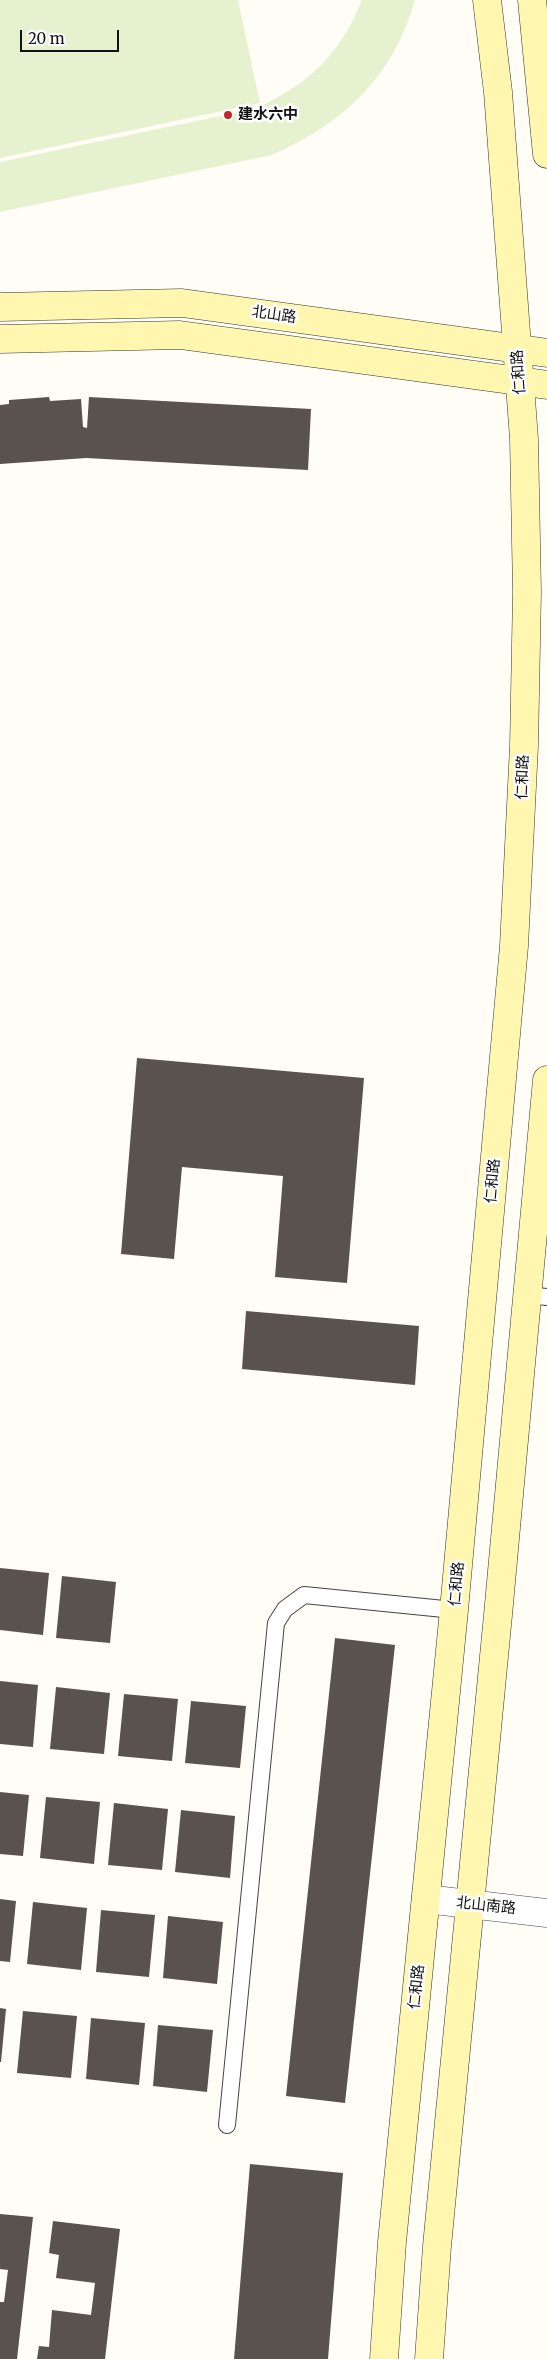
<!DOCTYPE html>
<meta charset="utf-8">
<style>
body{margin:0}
#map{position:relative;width:547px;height:2359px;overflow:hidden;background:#fffdf5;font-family:Merriweather,serif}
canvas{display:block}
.scale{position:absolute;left:20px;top:30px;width:99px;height:22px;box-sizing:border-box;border:2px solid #111;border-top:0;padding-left:6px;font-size:15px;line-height:18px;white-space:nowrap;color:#111;-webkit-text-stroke:4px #fff;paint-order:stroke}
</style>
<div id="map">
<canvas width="547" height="2359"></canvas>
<div class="scale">20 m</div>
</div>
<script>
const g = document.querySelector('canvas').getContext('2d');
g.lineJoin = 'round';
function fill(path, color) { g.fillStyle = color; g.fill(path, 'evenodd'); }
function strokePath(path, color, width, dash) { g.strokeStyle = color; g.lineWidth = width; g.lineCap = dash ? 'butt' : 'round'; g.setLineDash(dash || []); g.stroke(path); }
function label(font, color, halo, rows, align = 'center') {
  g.font = font + ' Merriweather,"Noto Sans SC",serif'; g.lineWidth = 5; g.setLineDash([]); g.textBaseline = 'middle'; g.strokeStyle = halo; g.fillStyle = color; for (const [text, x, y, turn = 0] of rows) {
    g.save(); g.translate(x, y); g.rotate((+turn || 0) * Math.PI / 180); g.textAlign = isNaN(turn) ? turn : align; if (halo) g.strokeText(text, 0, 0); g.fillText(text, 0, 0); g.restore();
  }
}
fill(new Path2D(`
 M0 0H238L260 103 0 158Z
 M362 0H415C394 76 343 124 272 155L0 212V162L254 109C308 85 340 55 362 0Z`), '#e6f2cf');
fill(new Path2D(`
 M49 397 50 401 81 399 83 427 87 428 89 397 311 409 308 470 86 458 0 464V405L9 404V400Z
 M137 1058 364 1078 347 1283 275 1277 283 1176 182 1167 174 1259 121 1254Z
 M246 1311 419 1326 415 1385 242 1369Z
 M0 1568 49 1573 43 1635 0 1630Z
 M62 1576 116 1582 110 1643 56 1638Z
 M335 1638 395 1645 345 2103 286 2096Z
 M0 1681 38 1685 33 1747 0 1744Z
 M56 1687 110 1693 104 1754 50 1749Z
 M124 1694 178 1699 172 1761 118 1756Z
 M191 1701 246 1706 240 1768 185 1763Z
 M0 1792 29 1795 23 1856 0 1854Z
 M46 1797 100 1802 94 1864 40 1858Z
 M114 1803 168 1809 162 1870 108 1865Z
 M181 1810 235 1816 230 1878 175 1872Z
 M0 1899 16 1901 10 1962 0 1961Z
 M33 1902 87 1908 81 1970 27 1964Z
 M101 1910 155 1915 149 1977 96 1972Z
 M168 1916 223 1922 217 1984 163 1978Z
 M0 2008 6 2009 1 2062H0Z
 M23 2011 77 2016 71 2078 17 2073Z
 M91 2018 145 2023 139 2085 86 2079Z
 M158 2025 213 2030 207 2092 153 2086Z
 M250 2164 343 2173 328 2359H234Z
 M0 2214 33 2217 17 2359H0V2302H4L8 2270 0 2269Z
 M53 2221 120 2229 105 2359H37L39 2346 49 2347 52 2310 91 2315 95 2283 56 2278 59 2255 49 2253Z`), '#5a524d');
const lane = new Path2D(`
 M528 1295 547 1297
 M227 2125 276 1623 285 1609 304 1595 454 1610`);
const street = new Path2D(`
 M426 1899 547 1913`);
const secondary = new Path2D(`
 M532 0 547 154
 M0 307 182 303 547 353
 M0 339 180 335 547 385
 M384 2359 392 2242 454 1610 514 946 524 746 527 592 524 439 498 92 487 0
 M429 2359 437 2246 498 1615 547 1080`);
strokePath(lane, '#444', 18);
strokePath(street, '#444', 29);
strokePath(secondary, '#333', 29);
strokePath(lane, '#fff', 16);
strokePath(street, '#fff', 28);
strokePath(secondary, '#fff6b0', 28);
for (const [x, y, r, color] of [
 [228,115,5,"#c4262e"]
]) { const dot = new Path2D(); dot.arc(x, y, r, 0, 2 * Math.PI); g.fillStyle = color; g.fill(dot); strokePath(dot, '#fff', 2); }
label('bold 15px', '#111', '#fff', [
 ["建水六中",238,115]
], 'left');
label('15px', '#111', '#fff', [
 ["北山路",274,315,8],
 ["仁和路",519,372,-94],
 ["仁和路",523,777,-88],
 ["仁和路",493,1181,-85],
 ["仁和路",457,1584,-85],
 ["北山南路",486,1906,6],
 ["仁和路",417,1987,-84]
]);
</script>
